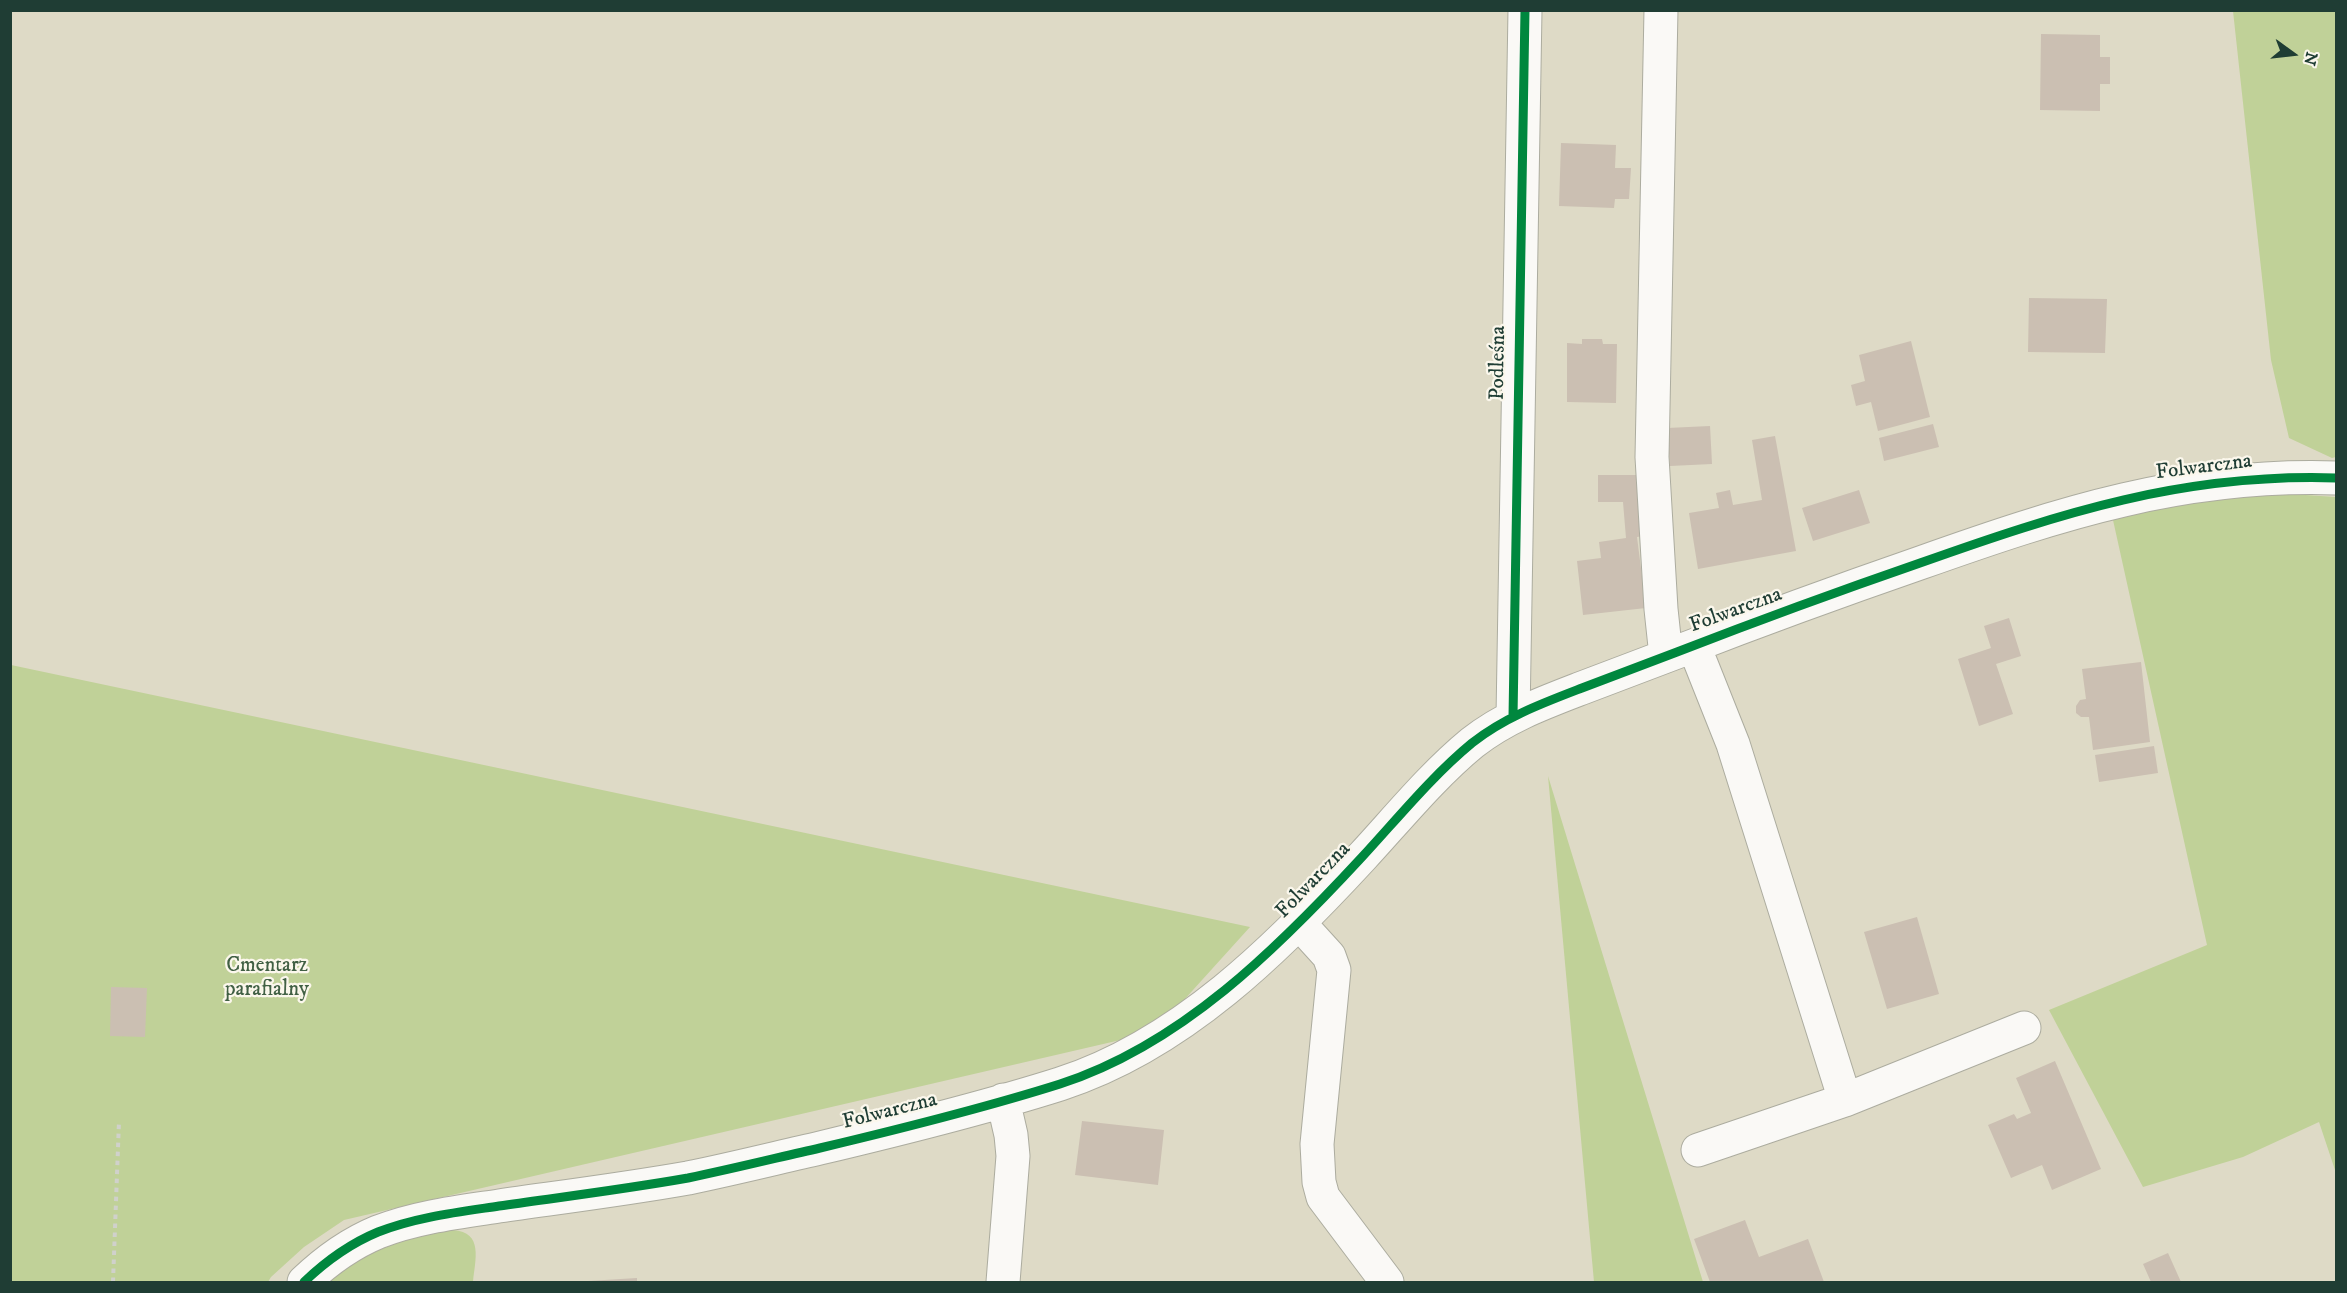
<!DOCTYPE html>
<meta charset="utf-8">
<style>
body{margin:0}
#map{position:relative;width:2347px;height:1293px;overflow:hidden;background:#dedac6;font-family:"IM FELL DW Pica",serif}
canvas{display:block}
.frame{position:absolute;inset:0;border:12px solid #1f3d34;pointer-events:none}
.north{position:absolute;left:2263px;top:24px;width:60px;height:60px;-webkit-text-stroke:4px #fbf7ec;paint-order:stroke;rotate:105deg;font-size:16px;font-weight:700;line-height:24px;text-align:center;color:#1f3d34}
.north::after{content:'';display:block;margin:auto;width:21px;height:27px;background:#1f3d34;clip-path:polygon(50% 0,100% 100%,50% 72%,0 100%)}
</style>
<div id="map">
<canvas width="2347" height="1293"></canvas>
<div class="frame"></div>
<div class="north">N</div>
</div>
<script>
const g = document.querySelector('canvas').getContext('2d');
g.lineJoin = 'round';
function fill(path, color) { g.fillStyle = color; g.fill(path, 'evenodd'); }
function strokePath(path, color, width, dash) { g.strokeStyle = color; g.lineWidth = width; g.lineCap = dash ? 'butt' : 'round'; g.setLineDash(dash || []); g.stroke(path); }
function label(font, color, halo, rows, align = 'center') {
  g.font = font + ' "IM FELL DW Pica",serif'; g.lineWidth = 4.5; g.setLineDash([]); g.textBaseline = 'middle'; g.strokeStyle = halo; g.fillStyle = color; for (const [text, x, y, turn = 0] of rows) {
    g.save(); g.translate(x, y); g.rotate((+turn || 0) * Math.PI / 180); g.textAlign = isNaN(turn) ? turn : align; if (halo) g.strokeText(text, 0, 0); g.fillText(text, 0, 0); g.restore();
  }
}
fill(new Path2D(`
 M2233 11H2336V457L2332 458 2289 438 2271 360Z
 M2245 491 2336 497V1173L2319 1122 2243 1157 2143 1187 2049 1010 2207 945 2113 520 2203 496Z
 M11 665 1250 927 1155 1032 344 1220 304 1247 271 1277 268 1282H11Z
 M1548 776 1703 1282H1594Z
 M453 1230C484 1232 475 1260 473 1282H325C334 1273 344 1268 356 1262 387 1244 417 1235 453 1230Z`), '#c0d198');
fill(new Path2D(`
 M2041 34 2100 35V57H2110V84H2100V111L2040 110Z
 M1561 143 1616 145 1615 168H1631L1629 199H1615L1614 208 1559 206Z
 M2029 298 2107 299 2105 353 2028 352Z
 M1582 339H1602L1603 344H1617L1616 403 1567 402V343L1582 344Z
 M1911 341 1930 417 1878 431 1871 402 1856 406 1851 385 1865 381 1859 355Z
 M1933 424 1939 447 1884 461 1879 438Z
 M1710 426 1712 464 1670 466 1667 428Z
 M1775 436 1796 551 1698 569 1689 513 1719 508 1716 493 1730 490 1733 505 1762 500 1752 440Z
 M1598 475H1640L1643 536 1637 537 1646 608 1583 615 1577 561 1601 558 1599 542 1626 538 1623 502H1598Z
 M1859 490 1870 523 1813 541 1802 508Z
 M2009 618 2021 656 1996 664 2013 714 1979 726 1958 659 1991 648 1984 626Z
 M2141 662 2150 742 2093 750 2089 717H2081L2076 713V706L2080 700 2086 699 2082 669Z
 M2154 746 2158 773 2099 782 2095 755Z
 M1917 917 1939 994 1887 1009 1864 932Z
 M111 987 147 988 145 1037 110 1036Z
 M2055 1061 2101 1169 2052 1190 2042 1165 2011 1178 1988 1125 2014 1114 2017 1119 2031 1113 2016 1078Z
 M1082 1121 1164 1130 1158 1185 1075 1175Z
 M1745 1220 1759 1257 1808 1239 1824 1282H1710L1694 1239Z
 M2168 1253 2181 1282H2151L2143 1264Z
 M637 1278V1282H588V1281Z`), '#cbbfb2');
const minor = new Path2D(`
 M1661 10 1652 457 1661 609 1666 656
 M1694 646 1733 744 1845 1100 2024 1028
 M1513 716 1525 10
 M1299 923 1329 956 1334 970 1317 1144 1319 1182 1323 1197 1387 1282
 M1003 1100 1011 1135 1013 1156 1003 1282
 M1698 1150 1845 1100
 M304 1282C326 1261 349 1244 378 1232 416 1217 459 1212 499 1206 562 1197 626 1189 688 1178 732 1169 776 1158 820 1148 900 1129 981 1109 1060 1084 1181 1045 1278 948 1362 857 1398 818 1432 776 1472 743 1505 717 1543 703 1582 688 1614 676 1645 664 1677 652 1757 621 1839 591 1920 563 2061 513 2184 473 2336 478`);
strokePath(minor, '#acac9f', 35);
strokePath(new Path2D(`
 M113 1282 119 1121`), '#d0d1cb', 4, [4.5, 4.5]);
strokePath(minor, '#faf9f6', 33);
strokePath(new Path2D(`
 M1513 716 1525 10
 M304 1282C326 1261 349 1244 378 1232 416 1217 459 1212 499 1206 562 1197 626 1189 688 1178 732 1169 776 1158 820 1148 900 1129 981 1109 1060 1084 1181 1045 1278 948 1362 857 1398 818 1432 776 1472 743 1505 717 1543 703 1582 688 1614 676 1645 664 1677 652 1757 621 1839 591 1920 563 2061 513 2184 473 2336 478`), '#00873e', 9);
label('21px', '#1f3d34', '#fbf7ec', [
 ["Podleśna",1499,363,-89],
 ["Folwarczna",2204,468,-7],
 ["Folwarczna",1736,611,-20],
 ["Folwarczna",1314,881,-46],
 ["Folwarczna",890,1112,-14]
]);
label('21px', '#416044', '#fbf7ec', [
 ["Cmentarz",267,967],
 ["parafialny",267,991]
]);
</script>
